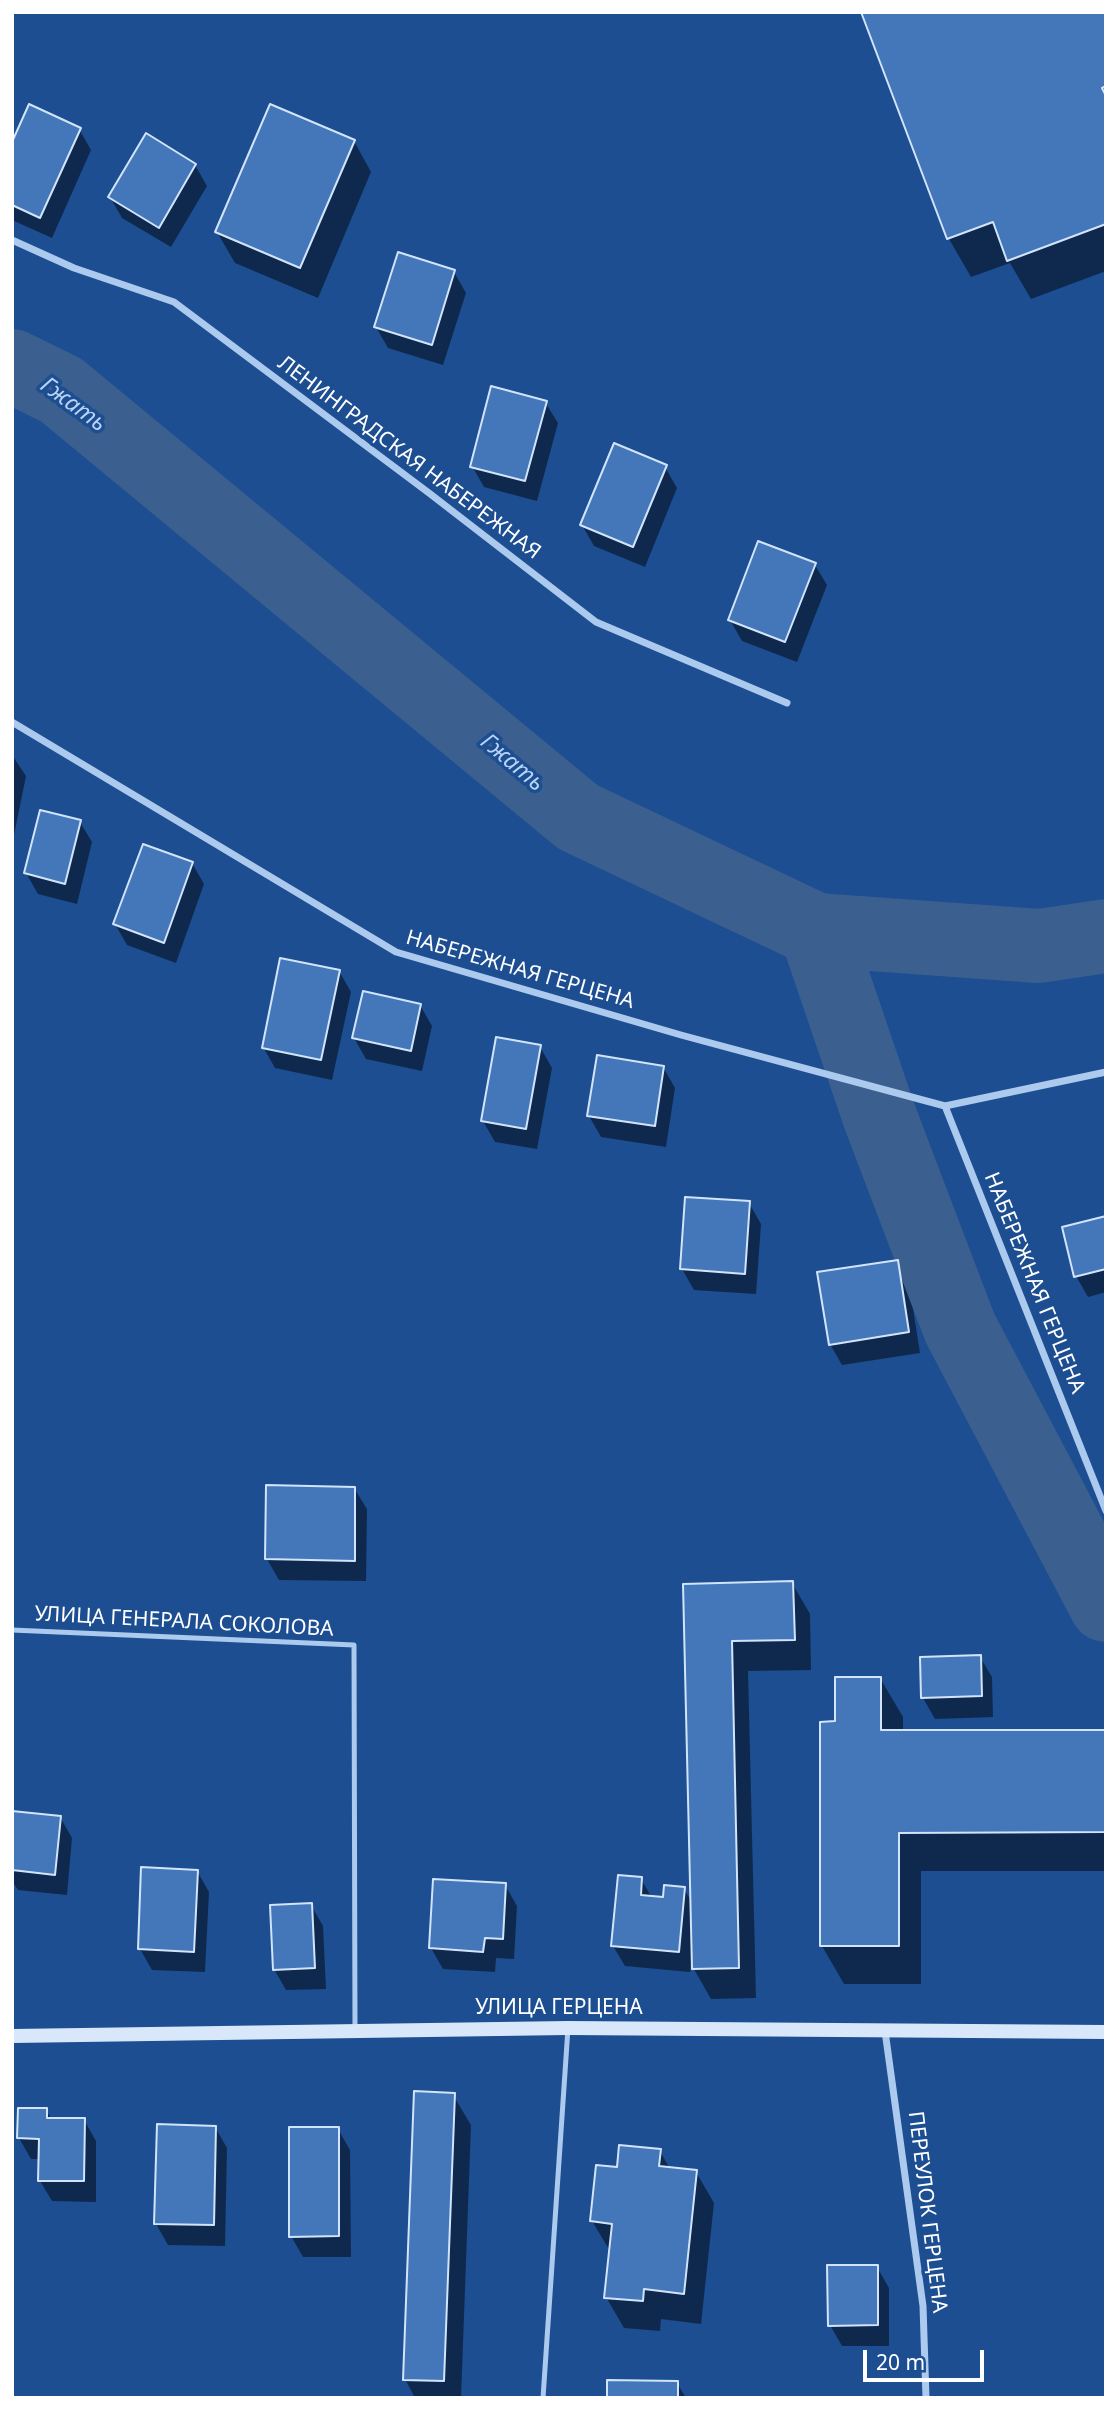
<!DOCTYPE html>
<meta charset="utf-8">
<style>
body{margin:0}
#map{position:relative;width:1118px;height:2410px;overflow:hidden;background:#1c4e91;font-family:"Noto Sans",sans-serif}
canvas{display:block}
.frame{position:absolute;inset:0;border:14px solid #fff;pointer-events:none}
.scale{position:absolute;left:863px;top:2350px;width:121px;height:32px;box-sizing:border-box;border:4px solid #fff;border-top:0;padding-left:9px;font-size:21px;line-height:24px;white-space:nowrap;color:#fff;-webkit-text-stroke:5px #1c4e91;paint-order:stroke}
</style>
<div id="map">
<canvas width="1118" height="2410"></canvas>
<div class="frame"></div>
<div class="scale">20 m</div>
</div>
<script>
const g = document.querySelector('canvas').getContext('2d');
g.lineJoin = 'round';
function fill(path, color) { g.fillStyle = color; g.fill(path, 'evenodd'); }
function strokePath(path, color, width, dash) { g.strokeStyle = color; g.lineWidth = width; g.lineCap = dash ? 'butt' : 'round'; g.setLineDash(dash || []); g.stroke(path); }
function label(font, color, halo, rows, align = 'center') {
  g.font = font + ' "Noto Sans",sans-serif'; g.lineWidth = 7; g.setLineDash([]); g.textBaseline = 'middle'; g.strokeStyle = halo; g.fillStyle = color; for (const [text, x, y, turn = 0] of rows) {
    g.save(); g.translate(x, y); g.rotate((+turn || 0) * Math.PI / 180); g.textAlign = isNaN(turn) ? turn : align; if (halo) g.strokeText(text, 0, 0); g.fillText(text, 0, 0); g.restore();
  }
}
fill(new Path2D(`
 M863 12H1106V271L1031 299 1010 263 971 277 949 239Z
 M79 129 91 150 52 238 12 220V146Z
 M354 141 371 172 318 298 235 263 217 232Z
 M195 165 207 186 171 247 122 218 110 197Z
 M454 272 466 293 443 365 388 348 376 327Z
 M545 402 558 423 537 501 484 487 472 466Z
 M665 467 677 488 645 567 594 546 582 525Z
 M815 565 827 585 797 662 742 641 730 620Z
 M12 755 26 776 12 845Z
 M80 822 92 842 77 904 38 894 26 873Z
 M192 863 204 884 176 963 127 945 115 924Z
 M339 971 351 992 332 1080 275 1068 263 1047Z
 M420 1005 432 1026 422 1071 366 1059 354 1038Z
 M540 1047 552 1068 537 1149 495 1142 483 1121Z
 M663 1067 675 1088 666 1147 601 1137 589 1116Z
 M749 1203 761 1224 756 1294 694 1290 682 1269Z
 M1106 1218V1292L1088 1297 1076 1276Z
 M897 1262 909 1283 920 1353 842 1365 830 1344Z
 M354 1488 367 1509 366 1581 279 1580 267 1559Z
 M792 1583 810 1614 811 1670 748 1671 756 1998 711 1999 691 1964 690 1972 625 1966 613 1946 641 1879 652 1898 665 1899 684 1889 692 1902 685 1585Z
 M980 1657 992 1677 993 1717 935 1719 923 1698 921 1659Z
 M880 1678 903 1717V1732L1106 1731V1871H921V1984H844L822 1946Z
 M12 1813 60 1817 72 1838 67 1895 18 1890 12 1881Z
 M197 1871 209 1892 205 1972 152 1970 140 1949Z
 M505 1885 517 1906 514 1959 496 1958 495 1972 443 1969 431 1948Z
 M311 1905 323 1926 326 1989 286 1990 274 1969Z
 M453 2095 471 2125 461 2398H415L405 2379Z
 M46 2110 52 2120H84L96 2141V2202L52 2201 40 2181 41 2159H31L19 2138Z
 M215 2127 227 2148 225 2246 168 2245 156 2224Z
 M338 2129 350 2150 351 2257H303L291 2236Z
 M660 2151 670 2169 696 2172 714 2203 701 2324 661 2319 660 2331 624 2328 606 2297 610 2251 592 2221 618 2169Z
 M877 2267 889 2288V2346H842L830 2325Z
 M677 2383 686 2398H609Z`), '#0007');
strokePath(new Path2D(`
 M12 366 61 390 578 817 816 930 1039 946 1106 936
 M816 930 879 1115 960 1328 1106 1605`), '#3b5f8f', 74);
const building = new Path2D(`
 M861 12H1106V86L1102 88 1106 96V224L1007 261 993 222 947 239Z
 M29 104 81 128 40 218 12 205V142Z
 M270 104 355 140 300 268 215 232Z
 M146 133 196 164 159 228 108 197Z
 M398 252 455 270 432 345 374 327Z
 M491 386 547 401 525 481 470 467Z
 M614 443 667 465 633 547 580 525Z
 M758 541 816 563 785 642 728 620Z
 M40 810 81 820 65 884 24 873Z
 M143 844 193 862 164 943 113 924Z
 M280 958 340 970 321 1060 262 1048Z
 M363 991 421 1004 411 1051 352 1038Z
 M496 1037 541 1045 526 1129 481 1121Z
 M597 1055 664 1066 655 1126 587 1116Z
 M685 1197 750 1201 745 1274 680 1269Z
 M1106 1216V1269L1074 1277 1062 1227Z
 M898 1260 909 1332 829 1345 817 1272Z
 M266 1485 355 1487V1561L265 1559Z
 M793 1581 795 1640 732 1641 739 1968 692 1969 683 1584Z
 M981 1655 982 1696 921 1698 920 1657Z
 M835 1677H881V1730H1106V1832L899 1833V1946H820V1722L835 1721Z
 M12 1811 61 1816 55 1875 12 1870Z
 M141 1867 198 1870 194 1952 138 1949Z
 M618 1875 642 1877 641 1895 663 1897 664 1885 685 1887 679 1952 611 1946Z
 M433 1879 506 1883 503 1939 485 1938 483 1952 429 1948Z
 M312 1903 315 1968 273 1970 270 1905Z
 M414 2091 455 2093 444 2381 403 2380Z
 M18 2108H47V2118H85L84 2181H38L39 2139 17 2138Z
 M157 2124 216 2126 214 2225 154 2224Z
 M289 2127H339V2236L289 2237Z
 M619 2145 661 2149 659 2166 697 2170 684 2294 644 2289 643 2301 604 2298 612 2224 590 2221 596 2165 617 2167Z
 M827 2265H878V2325L828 2326Z
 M607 2380 678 2381V2398H607Z`);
fill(building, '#4477b9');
strokePath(building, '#d2e4fa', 2);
strokePath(new Path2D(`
 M12 1630 354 1645 355 2031
 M543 2398 568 2028`), '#acc9ee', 5);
strokePath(new Path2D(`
 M12 240 74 268 174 302 429 493 596 622 787 703
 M12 722 396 952 681 1035 945 1106 1106 1072
 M945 1106 1106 1511
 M885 2031 923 2306 926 2398`), '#acc9ee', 7);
strokePath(new Path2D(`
 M12 2036 568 2028 1106 2032`), '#d9e7fa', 14);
label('21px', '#fff', '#1c4e91', [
 ["ЛЕНИНГРАДСКАЯ НАБЕРЕЖНАЯ",409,458,37],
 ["НАБЕРЕЖНАЯ ГЕРЦЕНА",520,970,16],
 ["НАБЕРЕЖНАЯ ГЕРЦЕНА",1034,1283,68],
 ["УЛИЦА ГЕНЕРАЛА СОКОЛОВА",184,1622,3],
 ["УЛИЦА ГЕРЦЕНА",559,2008],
 ["ПЕРЕУЛОК ГЕРЦЕНА",927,2212,83]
]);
label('italic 23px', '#b8d3f5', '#1c4e91', [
 ["Гжать",73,405,36],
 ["Гжать",512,763,40]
]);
</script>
